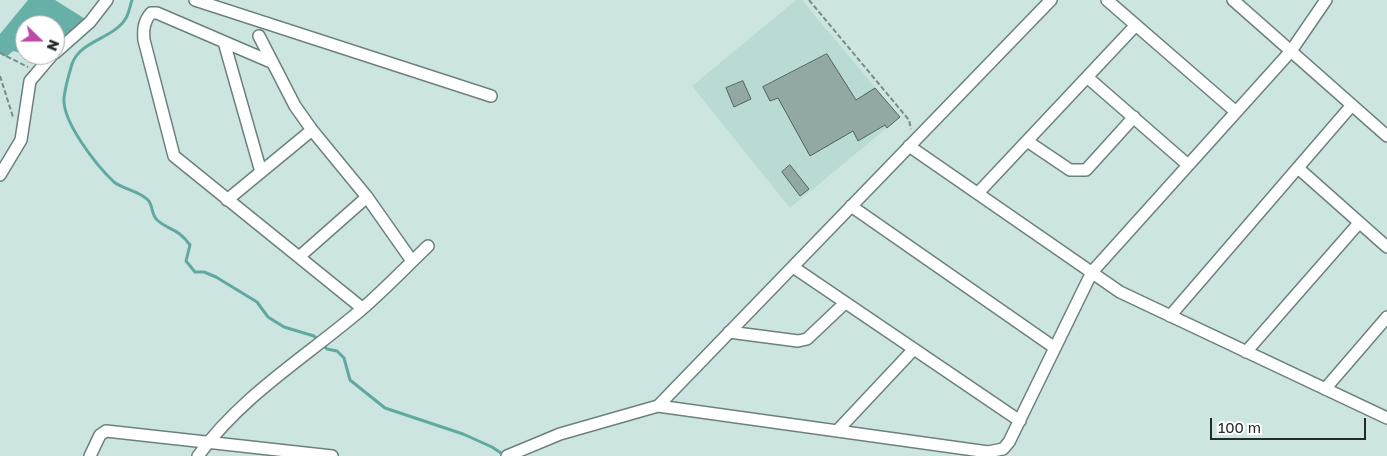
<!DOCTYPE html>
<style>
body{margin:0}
#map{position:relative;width:1387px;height:456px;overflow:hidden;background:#cde5e1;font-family:"Golos Text",sans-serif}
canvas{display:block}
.north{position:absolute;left:15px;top:15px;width:50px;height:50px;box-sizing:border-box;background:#fff;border:1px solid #a7aaaa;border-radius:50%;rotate:112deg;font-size:14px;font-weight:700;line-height:20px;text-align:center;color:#222b2a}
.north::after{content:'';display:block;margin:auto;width:18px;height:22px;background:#bb4ba7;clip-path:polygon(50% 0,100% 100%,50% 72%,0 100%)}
.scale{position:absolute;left:1210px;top:418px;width:156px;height:22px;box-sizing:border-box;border:2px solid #222b2a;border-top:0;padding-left:6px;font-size:15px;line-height:18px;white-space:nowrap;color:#222b2a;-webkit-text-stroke:4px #fff;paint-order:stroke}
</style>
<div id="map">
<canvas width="1387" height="456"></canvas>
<div class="north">N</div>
<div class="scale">100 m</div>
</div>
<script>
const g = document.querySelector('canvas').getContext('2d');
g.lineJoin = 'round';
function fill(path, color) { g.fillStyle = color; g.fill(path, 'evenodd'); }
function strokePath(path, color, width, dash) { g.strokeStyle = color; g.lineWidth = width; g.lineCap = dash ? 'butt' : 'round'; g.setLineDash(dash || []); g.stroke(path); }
fill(new Path2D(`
 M796 0H802L900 117 790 208 692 86Z`), '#badad6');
fill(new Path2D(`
 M28 0H55L90 22 55 53V25H25V54L13 51 6 57 0 53V34Z`), '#67b0a7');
strokePath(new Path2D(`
 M132 0C130 6 129 13 126 18 114 39 80 40 72 64 69 74 65 88 64 98 62 122 97 166 114 182 124 190 138 190 148 200 153 205 151 214 157 220 169 231 177 227 190 245L186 261 195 272H204L216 277 257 302 268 317 284 327 314 336 327 349 337 351 344 358 350 380 385 408 463 434 492 447 504 455`), '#61a9a0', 3);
const building = new Path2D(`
 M827 54 856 100 875 88 900 117 887 128 885 125 858 141 853 131 810 156 778 98 770 101 763 87Z
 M743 81 751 99 734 107 726 88Z
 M790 165 809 189 800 196 782 172Z`);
fill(building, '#92a8a5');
strokePath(building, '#506461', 1);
const street = new Path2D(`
 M195 0 491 96
 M1107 0 1236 112
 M1233 0 1387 136
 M259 36 295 106 312 130 367 197 412 261
 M224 42 261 172
 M55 53 90 22 107 0
 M271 62 157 13H151C144 21 143 29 144 40L174 156 362 308
 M1087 77 1188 165
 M1027 141 1070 170H1086L1134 117
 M909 146 1120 292 1387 418
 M1298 168 1387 247
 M0 175 21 140 30 81 52 55
 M978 193 1136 25
 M227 200 312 130
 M851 206 1055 348
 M299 257 367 197
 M793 267 1020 421
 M1170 316 1352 105
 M729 332 798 341 807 339 845 303
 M1246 352 1359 223
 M1325 389 1387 317
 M658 406 988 452 1003 449 1009 442 1092 272 1291 51 1326 0
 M837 431 914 349
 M90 456 100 435 106 431 332 456
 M198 456C242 395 306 357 362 309 385 289 406 267 428 246
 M507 456 560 434 658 406 1051 0`);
strokePath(street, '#6c817e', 14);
strokePath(new Path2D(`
 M809 0 909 120 911 129
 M0 53 28 67
 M0 76 13 117`), '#798a87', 2, [5, 2.5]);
strokePath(street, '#fff', 11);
</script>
